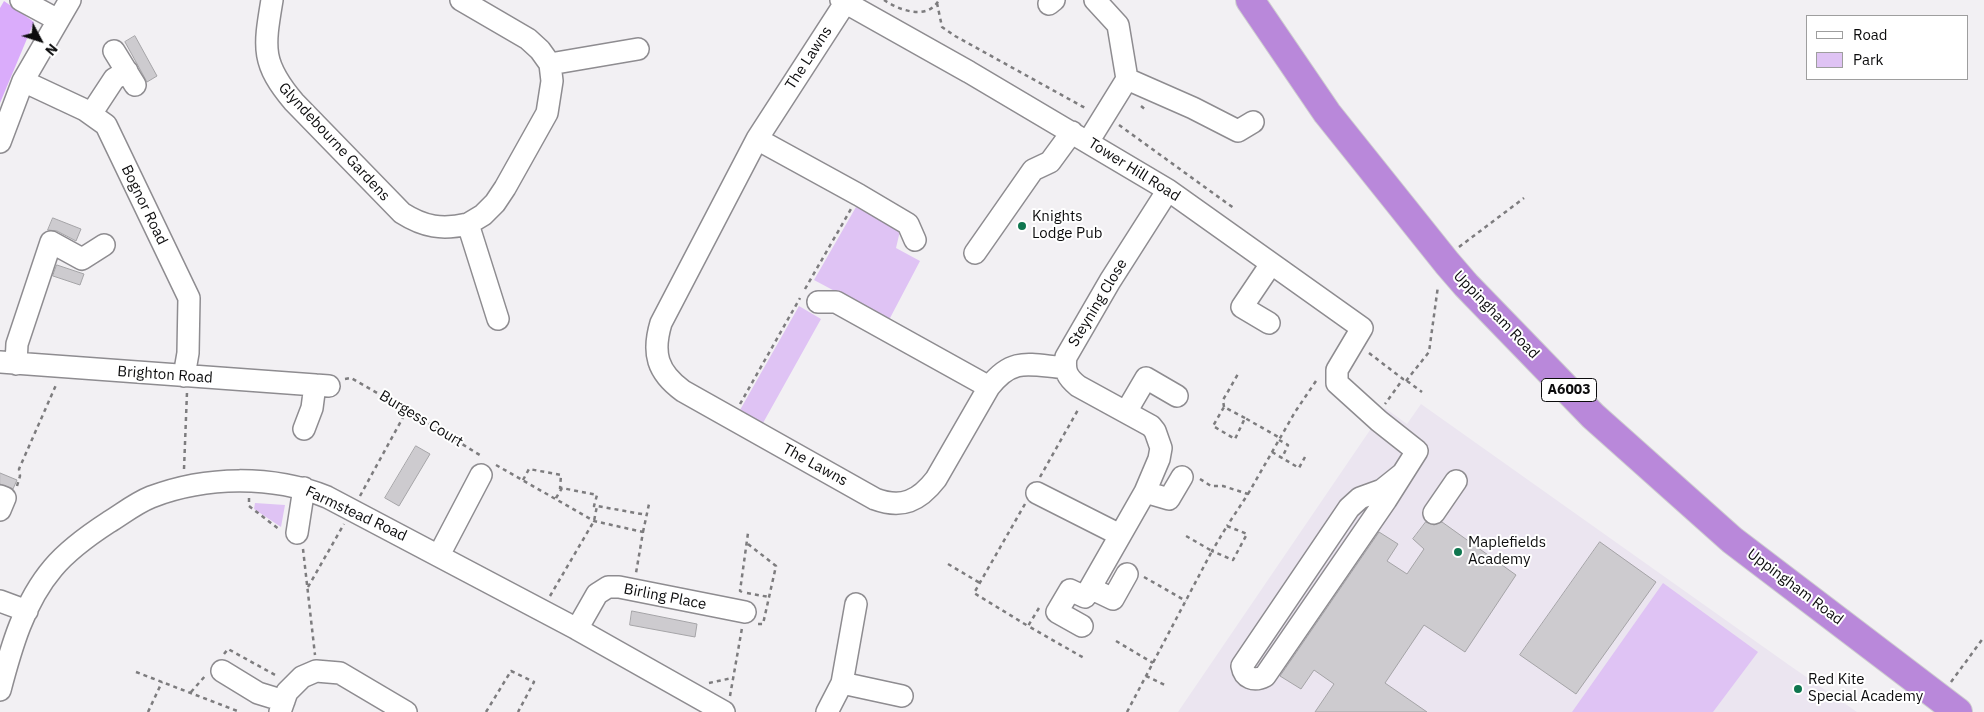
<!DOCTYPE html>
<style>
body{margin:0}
#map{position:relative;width:1984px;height:712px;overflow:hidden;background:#f2f0f3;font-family:"IBM Plex Sans",sans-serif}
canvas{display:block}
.legend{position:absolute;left:1806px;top:15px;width:162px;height:65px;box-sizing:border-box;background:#fff;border:1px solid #9e9e9e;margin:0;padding:6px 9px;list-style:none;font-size:15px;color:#0c0c0d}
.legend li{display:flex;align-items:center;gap:10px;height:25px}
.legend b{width:25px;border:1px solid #9e9e9e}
.north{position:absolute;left:15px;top:15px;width:50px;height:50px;-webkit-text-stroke:4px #fff;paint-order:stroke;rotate:130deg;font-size:14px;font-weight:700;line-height:20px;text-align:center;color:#0c0c0d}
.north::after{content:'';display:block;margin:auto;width:18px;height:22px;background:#0c0c0d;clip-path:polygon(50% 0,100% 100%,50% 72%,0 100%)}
</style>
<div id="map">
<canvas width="1984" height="712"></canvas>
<ul class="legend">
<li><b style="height:6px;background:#fff"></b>Road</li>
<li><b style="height:14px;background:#dfc3f4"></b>Park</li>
</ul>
<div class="north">N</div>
</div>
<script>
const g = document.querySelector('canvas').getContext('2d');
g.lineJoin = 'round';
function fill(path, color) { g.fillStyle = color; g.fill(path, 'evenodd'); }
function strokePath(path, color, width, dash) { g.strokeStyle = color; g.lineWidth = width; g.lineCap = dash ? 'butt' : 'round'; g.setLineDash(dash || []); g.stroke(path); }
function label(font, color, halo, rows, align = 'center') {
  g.font = font + ' "IBM Plex Sans",sans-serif'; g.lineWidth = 4; g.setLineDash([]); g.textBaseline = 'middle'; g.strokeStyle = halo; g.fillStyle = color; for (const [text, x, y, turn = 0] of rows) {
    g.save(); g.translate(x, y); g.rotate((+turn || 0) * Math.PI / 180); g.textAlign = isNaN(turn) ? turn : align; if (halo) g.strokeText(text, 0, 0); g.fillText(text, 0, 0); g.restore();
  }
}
fill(new Path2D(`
 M1421 404 1789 665 1857 712H1178L1385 408 1407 424Z`), '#ebe5f0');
fill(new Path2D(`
 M856 207 895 226 900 231 896 248 920 261 889 320 814 280Z
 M799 306 821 319 763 423 740 410Z
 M255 503 285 505 281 527 254 509Z
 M1663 583 1758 652 1713 712H1572Z`), '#dfc3f4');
fill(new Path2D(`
 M4 1 34 22 0 103V8Z`), '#daacfb');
const building = new Path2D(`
 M135 36 157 76 147 82 125 42Z
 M53 218 81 229 76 241 57 231 48 230Z
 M57 265 84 274 80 285 53 276Z
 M416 446 430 454 399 506 385 498Z
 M0 473 17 480 13 489 0 484Z
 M1426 522 1434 525 1442 522 1516 575 1465 652 1424 625 1385 683 1427 712H1315L1334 684 1314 670 1301 689 1280 676 1379 532 1398 544 1387 561 1407 574 1424 549 1413 539Z
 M1600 542 1656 582 1576 694 1520 655Z
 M632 611 697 624 695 637 630 625Z`);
fill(building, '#cdcbcf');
strokePath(building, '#a5a4a7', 1);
const minor = new Path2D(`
 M21 0 58 20
 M272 0C264 48 261 63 294 102L402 213C424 227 442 230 468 224
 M461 0 528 39 540 50 550 64 552 81 547 113 505 188 495 203 483 215 468 224 498 319
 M841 0 969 72 1168 190 1362 328 1337 370V383L1379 421 1417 451 1386 500 1265 676C1254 682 1244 678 1242 666L1349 508 1360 498 1382 490 1402 474
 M1049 4 1054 0
 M114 51 135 85
 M550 64 638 49
 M1127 79 1193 108 1238 131 1253 122
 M23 81 85 110 106 125 189 298 188 353 184 376
 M91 114 114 79 127 71
 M757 139 859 195 908 224 915 240
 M0 142 23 81 70 0
 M1088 142 1127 79 1118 25 1095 0
 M975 253 1033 170 1050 162 1072 132
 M818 302H836L989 387 936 479C919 501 902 509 875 499L683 391C657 372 652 353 661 323L757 139 845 3
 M1269 323 1242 307 1271 264
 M0 362 329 386
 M16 364 17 344 51 242 82 259 104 245
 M989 387C1013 356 1030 365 1065 368
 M1126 412 1146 378 1177 396
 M304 429 312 408 315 385
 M1145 492 1169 499 1182 477
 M1037 493 1120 535
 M0 496 5 498 0 510
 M1434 513 1456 481
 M297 533 304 488
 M439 555 481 475
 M1090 588 1113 599 1127 574
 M0 601 27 611
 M1082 626 1057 612 1070 590 1085 597 1145 492 1159 459 1161 448 1155 431 1151 426 1078 386C1067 377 1064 371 1066 357L1110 281 1168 190
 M577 629 597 594 608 587H619L745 612
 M222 671 258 693 284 701
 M842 683 856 604
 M0 690C11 648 24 602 53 568 68 550 89 535 109 522 122 514 136 503 151 497 206 476 272 475 327 497L577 629 724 712
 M280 712 287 692 302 677 316 671 340 673 406 712
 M827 712 842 683 902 696`);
const highway = new Path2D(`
 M1250 0 1327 113 1447 263 1466 285 1593 416 1732 540 1958 712`);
strokePath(minor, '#8e8c90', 24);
strokePath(highway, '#cececf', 30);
strokePath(new Path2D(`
 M884 0C899 10 927 21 939 0
 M937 3 942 27 955 36 1087 109
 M1141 106 1147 111
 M1119 125 1235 209
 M1459 247 1524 198
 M805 289 851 209
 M1369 353 1403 379 1385 404
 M345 379 351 378 407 410 483 457
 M1406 381 1429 352 1438 286
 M1407 381 1422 392
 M740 404 800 298
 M1224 407 1223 400 1238 374
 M1245 418 1224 407 1213 426 1235 439 1245 418 1280 438
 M1279 440 1288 445 1282 458
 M1272 452 1299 468 1305 457
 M496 465 594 521 643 532 636 573
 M184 469 187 392
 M1040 477 1079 408
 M1200 479 1211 486H1223L1248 494 1227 526
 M523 480 529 469 561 475 560 489
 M17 486 20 476 19 469 56 385
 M1248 494 1295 412 1318 378
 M360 496 407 410
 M249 498V506L280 530
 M556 498 562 488 597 495 594 506H597
 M1025 504 974 593 1028 626
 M1227 526 1247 534 1233 560 1212 551Z
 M643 532 649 504
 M748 544 776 566 763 624H757
 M303 549 315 655
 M948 564 980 583
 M1144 577 1186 601
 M308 587 344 524
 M742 592 740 591 748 533
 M747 593 769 597
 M550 596 594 521 597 506 647 515
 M1039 608 1028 626 1084 658
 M1116 641 1153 663
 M224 654 228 649 277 676
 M136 672 240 712
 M1146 676 1165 685
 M1951 682 1984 637
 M709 683 732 678
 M191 692 206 675
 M730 696 742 628
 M148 712 162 682
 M486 712 511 671 534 682 518 712
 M1127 712 1212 551 1186 536`), '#7d7c7e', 2.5, [4, 4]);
strokePath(minor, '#fff', 21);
strokePath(highway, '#b988da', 28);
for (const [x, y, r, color] of [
 [1022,226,5,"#0f764f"],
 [1458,552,5,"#0f764f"],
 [1798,689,5,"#0f764f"]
]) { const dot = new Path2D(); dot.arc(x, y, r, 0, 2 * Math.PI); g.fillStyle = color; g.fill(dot); strokePath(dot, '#fff', 2); }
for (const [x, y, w] of [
 [1569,390,55]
]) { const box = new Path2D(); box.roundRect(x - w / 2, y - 11.5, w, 23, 4); g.fillStyle = '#fff'; g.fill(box); strokePath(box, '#0c0c0d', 1); }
label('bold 14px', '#0c0c0d', null, [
 ["A6003",1569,390]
]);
label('15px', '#0c0c0d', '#fff', [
 ["The Lawns",809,58,-57],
 ["Glyndebourne Gardens",334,142,47],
 ["Tower Hill Road",1134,170,32],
 ["Bognor Road",144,205,64],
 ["Steyning Close",1098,303,-59],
 ["Uppingham Road",1496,315,46],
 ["Brighton Road",165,375,4],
 ["Burgess Court",421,419,31],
 ["The Lawns",815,465,29],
 ["Farmstead Road",356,514,25],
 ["Uppingham Road",1795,587,37],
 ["Birling Place",665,597,11]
]);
label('15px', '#0c0c0d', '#fff', [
 ["Knights",1032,217],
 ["Lodge Pub",1032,234],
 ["Maplefields",1468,543],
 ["Academy",1468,560],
 ["Red Kite",1808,680],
 ["Special Academy",1808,697]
], 'left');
</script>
